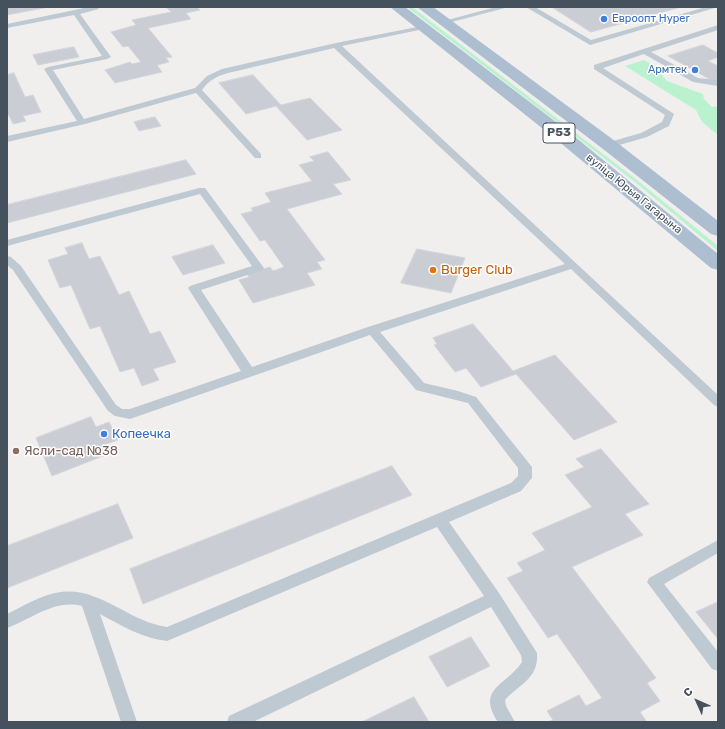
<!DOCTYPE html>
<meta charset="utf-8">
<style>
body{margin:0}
#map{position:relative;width:725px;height:729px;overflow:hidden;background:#f1eeee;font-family:Rubik,sans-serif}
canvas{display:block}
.frame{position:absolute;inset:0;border:8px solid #45525e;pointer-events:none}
.north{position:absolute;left:677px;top:681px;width:40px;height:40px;-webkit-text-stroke:3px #fff;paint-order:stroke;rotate:315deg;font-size:11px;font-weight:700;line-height:16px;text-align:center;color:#45525e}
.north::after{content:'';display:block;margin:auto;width:14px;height:18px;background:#45525e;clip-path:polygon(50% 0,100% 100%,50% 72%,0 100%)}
</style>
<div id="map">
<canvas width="725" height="729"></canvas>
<div class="frame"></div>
<div class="north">С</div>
</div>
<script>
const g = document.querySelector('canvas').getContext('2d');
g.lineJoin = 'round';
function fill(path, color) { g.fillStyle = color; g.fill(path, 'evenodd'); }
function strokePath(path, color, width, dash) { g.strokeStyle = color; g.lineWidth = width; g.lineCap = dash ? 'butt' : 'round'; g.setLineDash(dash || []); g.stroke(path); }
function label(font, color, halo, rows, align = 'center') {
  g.font = font + ' Rubik,sans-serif'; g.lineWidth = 3; g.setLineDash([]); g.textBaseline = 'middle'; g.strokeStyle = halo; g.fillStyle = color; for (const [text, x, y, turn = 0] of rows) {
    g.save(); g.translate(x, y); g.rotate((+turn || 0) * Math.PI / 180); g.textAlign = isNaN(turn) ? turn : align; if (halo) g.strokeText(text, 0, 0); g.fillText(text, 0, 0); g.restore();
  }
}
fill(new Path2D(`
 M407 7H412L637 180 718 246V251L635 182Z
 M644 60 653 65 667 81 703 94 704 99 712 107 718 106V135L702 122 696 110 625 66Z`), '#baf2cf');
const building = new Path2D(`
 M7 7H49L7 15Z
 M166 7H196L200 10 186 13 191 19 148 28 172 57 166 58 169 62 157 65 162 72 115 83 105 70 130 62 132 64 141 62 128 46 123 47 111 32 136 25 132 20 171 12Z
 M552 7H681L591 32Z
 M703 45 718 53V57L708 61 718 66V82L713 81 668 56Z
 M74 47 79 57 38 65 33 55Z
 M14 73 25 97 33 95 41 112 23 116 26 121 13 124 9 115H7V75Z
 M253 75 281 105 310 98 342 130 307 140 276 106 246 114 219 83Z
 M155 117 161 126 139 131 134 122Z
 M328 152 351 180 333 184 342 194 287 209 325 260 317 262 322 269 307 273 315 285 253 303 239 280 249 277 247 274 270 267 273 271 284 267 265 240 260 241 241 214 253 211 251 208 271 202 265 193 312 181 299 165 314 161 310 157Z
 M186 160 196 174 7 223V205Z
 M82 243 89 259 100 256 119 295 129 291 150 334 160 331 176 362 153 369 159 380 142 386 134 368 120 372 100 326 90 329 71 285 60 288 48 260 68 254 65 248Z
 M213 245 225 263 183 275 172 257Z
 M417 249 465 258 451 293 401 283Z
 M473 324 513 371 555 355 617 422 574 440 516 374 481 387 466 368 455 372 434 345 437 344 433 338Z
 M91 417 96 427 109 422 118 440 103 445 108 454 52 476 36 438Z
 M601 449 649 504 625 514 643 535 572 567 656 678 647 683 660 701 640 712 647 722H548L553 720 547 711 579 695 586 706 602 698 557 634 548 638 507 578 523 571 517 563 545 550 532 533 592 507 565 475 584 467 576 459Z
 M392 466 412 495 143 604 130 569Z
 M118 504 133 538 7 588V546Z
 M718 602V639L696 612Z
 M471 637 490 666 447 687 429 657Z
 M414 697 429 722H362Z`);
fill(building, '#cacdd4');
strokePath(building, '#d2d5db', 1);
fill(new Path2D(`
 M89 7H97L99 9 80 14 111 57 107 59 53 70 84 119 195 88 207 76 222 69 336 43 427 25V29H424L342 46 718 395V407L714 405 571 269 380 332 424 383 458 391 476 397 532 467V478L521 491 449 522 499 593 537 653C539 679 519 684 505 700L506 706 515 722H498C476 688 506 686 522 662L521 655 491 607 253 722H227L229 716 484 596 437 527 167 641C142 638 122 626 100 614L137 722H121L82 606C54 599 32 619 7 628V614C24 606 42 594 61 592 100 587 129 622 167 627L511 483 518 476V468L468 403 416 390 370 335 130 419 115 416 108 411 13 270 7 265V256L11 257 21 266 116 405 122 409H130L241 371 188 288 190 286 252 266 200 194 7 246V240L199 188H205L264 268 263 270 201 290 252 367 368 327 565 264 334 48 228 73C217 76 209 80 202 90L261 154V158H255L196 93 85 124 7 142V136L77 121 44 69 48 67 102 56 74 15 7 28V24Z
 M496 7H509L444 24 440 22Z
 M526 7H535L591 40 706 7H718L590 45Z
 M718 25V30L651 52 698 78 718 80V86L693 82 644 54 603 68 674 114 669 126 647 137 609 148 606 147V143L641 133 662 122 665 115 594 69V65Z
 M718 540V553L664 584 718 652V671L712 669 647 582 649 578Z`), '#bec9d2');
fill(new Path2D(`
 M390 7H405L569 132 718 254V270L711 268 557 140Z
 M417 7H433L615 141 718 221V236L711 234 603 149Z`), '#acbed0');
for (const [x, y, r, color] of [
 [604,19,4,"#3f7fe0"],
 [695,70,4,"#3f7fe0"],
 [433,270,4,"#e8710a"],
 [104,434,4,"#3f7fe0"],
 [16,451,4,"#8d6e63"]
]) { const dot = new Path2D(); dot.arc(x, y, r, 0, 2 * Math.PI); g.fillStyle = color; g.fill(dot); strokePath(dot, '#fff', 1.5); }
label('11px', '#366cbe', '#fff', [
 ["Евроопт Hyper",612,19],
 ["Армтек",687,70,"right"]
], 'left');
label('11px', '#45525e', '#fff', [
 ["вуліца Юрыя Гагарына",634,194,39]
]);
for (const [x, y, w] of [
 [559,133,32]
]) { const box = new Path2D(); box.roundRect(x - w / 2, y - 10, w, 20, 3); g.fillStyle = '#fff'; g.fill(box); strokePath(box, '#45525e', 1); }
label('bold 12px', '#45525e', null, [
 ["Р53",559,133]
]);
label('13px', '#c56008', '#fff', [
 ["Burger Club",441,270]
], 'left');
label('13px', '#366cbe', '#fff', [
 ["Копеечка",112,434]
], 'left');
label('13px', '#785e54', '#fff', [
 ["Ясли-сад №38",24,451]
], 'left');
</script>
